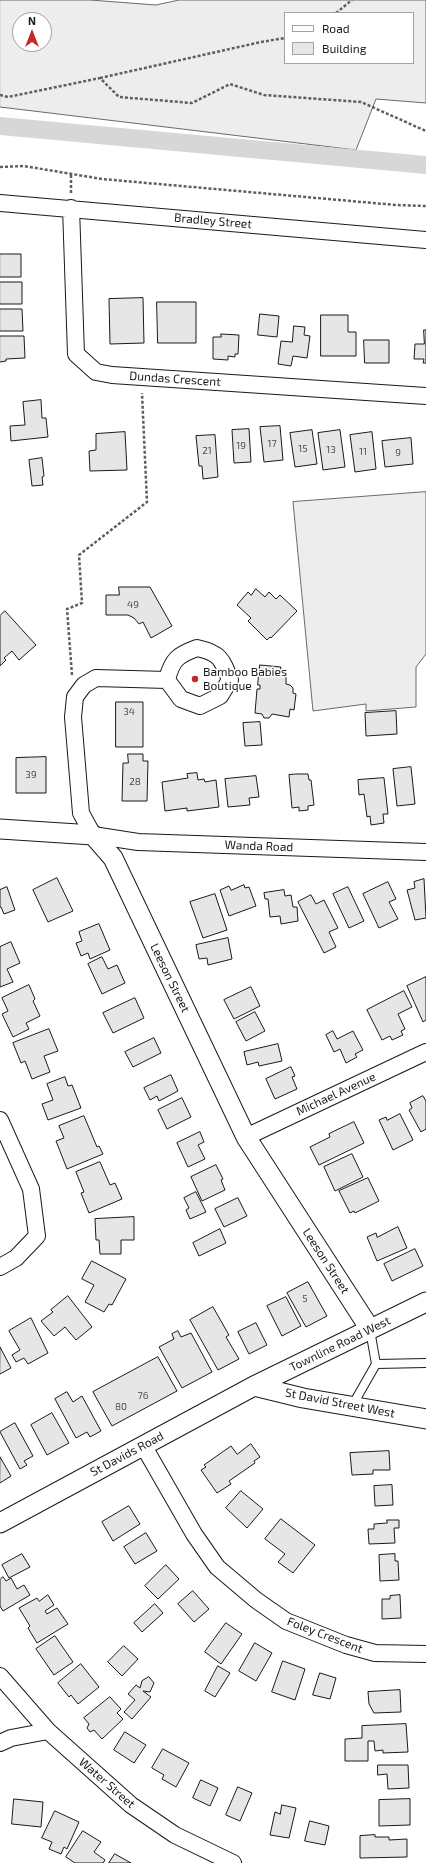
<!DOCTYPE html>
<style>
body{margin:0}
#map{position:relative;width:426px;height:1863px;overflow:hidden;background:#fff;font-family:"Exo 2",sans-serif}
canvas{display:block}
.legend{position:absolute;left:284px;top:12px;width:130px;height:52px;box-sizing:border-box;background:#fff;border:1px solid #a3a3a3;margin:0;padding:5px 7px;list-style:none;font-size:12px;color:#1a1a1a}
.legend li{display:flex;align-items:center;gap:8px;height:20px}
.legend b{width:20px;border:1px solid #a3a3a3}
.north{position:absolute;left:12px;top:12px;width:40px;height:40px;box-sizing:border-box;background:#fff;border:1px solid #a3a3a3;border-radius:50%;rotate:0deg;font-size:11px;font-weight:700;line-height:16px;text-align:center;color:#1a1a1a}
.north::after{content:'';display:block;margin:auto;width:14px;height:18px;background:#c62828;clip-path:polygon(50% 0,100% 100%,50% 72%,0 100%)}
</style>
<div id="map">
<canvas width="426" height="1863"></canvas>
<ul class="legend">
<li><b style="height:5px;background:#fff"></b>Road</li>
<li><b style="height:11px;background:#e6e6e6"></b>Building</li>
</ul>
<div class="north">N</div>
</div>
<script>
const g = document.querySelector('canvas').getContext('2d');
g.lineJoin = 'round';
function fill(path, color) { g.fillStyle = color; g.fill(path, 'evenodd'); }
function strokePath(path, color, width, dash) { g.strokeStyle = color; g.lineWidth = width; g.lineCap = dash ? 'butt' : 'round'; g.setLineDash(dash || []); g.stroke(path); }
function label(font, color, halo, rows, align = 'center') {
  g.font = font + ' "Exo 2",sans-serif'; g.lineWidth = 3; g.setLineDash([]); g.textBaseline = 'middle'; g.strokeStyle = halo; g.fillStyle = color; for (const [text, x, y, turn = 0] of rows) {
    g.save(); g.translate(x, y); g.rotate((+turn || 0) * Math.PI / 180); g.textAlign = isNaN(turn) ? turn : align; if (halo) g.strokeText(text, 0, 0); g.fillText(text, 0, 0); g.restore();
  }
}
const built = new Path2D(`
 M0 0H90L156 5 179 0H426V103L376 99 356 150 0 107ZM285 13H413V63H285ZM20 20H44V44H20Z
 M426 492V654L416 667V707L366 711V704L313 711 293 502Z`);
fill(built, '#ededed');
strokePath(built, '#6a6a6a', 1);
strokePath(new Path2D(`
 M0 126 426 165`), '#d7d7d7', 18);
const building = new Path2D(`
 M0 254H21V277H0Z
 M0 282H22V304H0Z
 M143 298 144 343 110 344 109 299Z
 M157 302H196V343H158Z
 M0 309H22L23 331H0Z
 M260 314 279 316 277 337 258 335Z
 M321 315H348V332H356V356H321Z
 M294 326 305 327 304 335 310 336 307 358 293 356 291 366 278 364 281 341 292 342Z
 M424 330H426V363H423L424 359H414L415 344H424Z
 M221 334 239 335 238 354H235V357L228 356V360L213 359V337H221Z
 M0 336H24L25 358 6 359V361L0 362Z
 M364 340H389V363H365Z
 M41 400 42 418H46L48 437 11 441 10 426 25 425 23 402Z
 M280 426 283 460 264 462 260 427Z
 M249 429 251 462 234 463 232 430Z
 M312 430 317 464 295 467 290 433Z
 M340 430 345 467 323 470 318 433Z
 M125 432 127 470 90 471 89 451 96 450V434Z
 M372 432 376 469 355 472 350 435Z
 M215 435 218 477 203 479 202 466H199L196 436Z
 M411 438 413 464 385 467 382 441Z
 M42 458 44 476 42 477 43 485 32 486 29 460Z
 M119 587H150L172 626 151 638 143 622 139 624 134 618 128 615H106V595H119Z
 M256 589 265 597 269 592 276 599 280 595 297 611 271 638 270 637 267 640 248 621 251 618 237 605 248 592 251 595Z
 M5 611 36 645 19 660 12 651 4 658 6 660 0 666V616Z
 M260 665 281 667 280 673H286V684L290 685 293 688V693L296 694 294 710 290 709 289 717 272 714 269 718H264L262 714 255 713 257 689H260V685H258Z
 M116 702H143V747H116Z
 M396 711 397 734 366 736 365 713Z
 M260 722 262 745 245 746 243 723Z
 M128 754H143V761H148L147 801H122L123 763H128Z
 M46 757V793H16V758Z
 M411 767 415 804 397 806 393 769Z
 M197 773 198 780 204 779 205 782 216 780 219 807 187 811V808L165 811 162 782 188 778 187 774Z
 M296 774H308L309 780H311L314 805 308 806V810L299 811V807L292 808 289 775Z
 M256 776 259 797 249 798 250 805 228 807 225 779Z
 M384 778 388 814H383L384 823 371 825 370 816 367 817 364 794 359 795 358 780Z
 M57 878 73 911 48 922 33 890Z
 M424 879 426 918 415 920 407 890 415 888 414 882Z
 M388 882 396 899 389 902 398 919 379 928 363 894Z
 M244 885 245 888 249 887 256 906 229 916 220 890 229 886 231 890Z
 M7 887 15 910 4 914 1 907H0V890Z
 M348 887 364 921 349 928 333 894Z
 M284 890 285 896 291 895 293 907H297L298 921 281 924 280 916 270 917 268 899H265L264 893Z
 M215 894 227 930 203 938 190 902Z
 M311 895 316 904 324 900 338 928 329 932 336 947 324 953 298 902Z
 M99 924 110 950 90 959 88 953 81 956 76 943 82 941 79 932Z
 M228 938 232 959 208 965 207 958 199 959 196 945Z
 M11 942 20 963 7 969 13 982 0 987V947Z
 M102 957 108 969 117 965 125 983 102 994 88 964Z
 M426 977V1020L423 1022 407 986Z
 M29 985 35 999 33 1001 40 1016 26 1023 29 1029 13 1037 2 1014 8 1011 2 998Z
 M251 987 260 1006 234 1019 224 1000Z
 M404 991 412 1007 398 1014 405 1029 401 1031 403 1035 392 1040 390 1036 382 1040 367 1010Z
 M135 998 144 1018 113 1033 103 1013Z
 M255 1012 265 1031 246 1041 236 1022Z
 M49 1029 58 1051 44 1056 50 1072 32 1079 25 1061 21 1063 13 1043Z
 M333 1031 337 1039 353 1031 363 1050 355 1054 357 1057 346 1063 340 1049 334 1052 326 1035Z
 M154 1038 161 1053 133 1067 125 1052Z
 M278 1044 282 1061 259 1066 258 1062 247 1065 244 1052Z
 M291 1067 295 1076 292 1077 297 1089 275 1099 266 1079Z
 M171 1075 178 1091 159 1101 157 1096 150 1100 144 1088Z
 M65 1077 68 1086 72 1085 81 1108 48 1120 42 1104 53 1100 47 1084Z
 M423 1096 426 1101V1129L421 1132 409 1110 412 1108 410 1103Z
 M182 1098 191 1117 167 1129 158 1110Z
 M400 1114 413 1140 393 1150 379 1120 386 1117 387 1120Z
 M84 1116 97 1147 99 1146 103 1154 67 1169 56 1141 64 1138 59 1126Z
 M354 1122 364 1143 319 1165 310 1147 330 1137 329 1134Z
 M200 1132 204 1142 198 1145 205 1159 188 1167 177 1143Z
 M352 1154 363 1177 335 1191 324 1167Z
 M100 1162 110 1185 115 1183 122 1199 89 1213 81 1193 84 1192 76 1172Z
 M216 1165 223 1179 221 1180 225 1190 202 1201 191 1177Z
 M368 1178 379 1201 355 1213 354 1211 350 1213 339 1191Z
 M196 1192 206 1212 190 1219 186 1210 189 1208 184 1198Z
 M238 1198 247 1216 224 1227 215 1209Z
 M134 1217V1240H121V1254H100L99 1240H96L95 1219Z
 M398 1227 407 1248 377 1261 367 1237 376 1233 377 1237Z
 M220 1229 226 1243 199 1256 193 1243Z
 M415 1249 423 1266 392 1281 384 1264Z
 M92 1261 126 1279 112 1305 109 1304 104 1312 85 1302 94 1285 82 1279Z
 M308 1282 327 1316 306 1327 287 1293Z
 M68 1296 92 1327 76 1340 65 1327 54 1336 41 1321 53 1312 51 1310Z
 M286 1297 301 1326 282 1336 267 1306Z
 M213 1307 229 1335 226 1337 239 1359 218 1370 190 1320Z
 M31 1318 48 1353 28 1364 24 1358 16 1362 12 1355 20 1350 9 1331Z
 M256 1323 267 1345 249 1354 238 1332Z
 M178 1331 181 1337 191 1333 212 1372 182 1388 159 1347 174 1339 172 1334Z
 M0 1347 11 1368 0 1374Z
 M158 1357 177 1391 112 1426 93 1392Z
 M67 1392 73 1402 82 1396 101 1431 90 1437 87 1432 76 1438 55 1399Z
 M52 1413 69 1443 47 1455 31 1425Z
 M15 1423 33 1456 24 1461 27 1465 20 1469 0 1432Z
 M251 1444 260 1457 254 1461 255 1463 229 1481 231 1484 217 1493 201 1470 206 1467 204 1465 231 1446 237 1454Z
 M389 1451 390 1470H373V1474L352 1475 350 1453Z
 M0 1457 11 1476 0 1483Z
 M392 1485 393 1505 375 1506 374 1486Z
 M241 1491 263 1509 247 1528 226 1508Z
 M129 1506 140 1524 113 1541 102 1522Z
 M281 1519 315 1545 293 1573 278 1562 285 1554 265 1539Z
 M387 1520H399V1528H394L395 1543 369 1544 368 1529H374V1524L387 1523Z
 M146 1533 157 1551 135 1564 124 1547Z
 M22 1554 30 1567 9 1578 2 1565Z
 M395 1554V1561H398L399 1580 380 1581 379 1555Z
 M166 1565 179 1579 158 1599 145 1586Z
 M3 1577 6 1581 11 1578 17 1589 24 1585 30 1595 3 1611 0 1606V1580Z
 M193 1591 209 1609 194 1622 178 1604Z
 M48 1595 54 1605 45 1611 47 1614 57 1608 68 1624 37 1643 28 1628 30 1626 19 1608 37 1598 39 1601Z
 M400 1595 401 1618 382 1619V1599H390V1596Z
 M155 1604 163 1613 142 1632 134 1623Z
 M226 1623 242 1634 221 1664 205 1652Z
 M55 1636 73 1662 54 1675 36 1649Z
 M255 1643 272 1653 256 1681 239 1671Z
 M124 1646 138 1659 122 1676 108 1662Z
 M283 1661 305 1669 295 1700 272 1692Z
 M81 1664 99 1687 78 1704 71 1695 69 1697 58 1683Z
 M218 1666 230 1673 215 1697 205 1691Z
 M320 1673 336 1678 330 1699 313 1695Z
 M149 1677 154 1683 150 1692 143 1691 151 1697 132 1719 124 1712 135 1700 128 1694 136 1685 140 1688 142 1681Z
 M400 1690 401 1712 374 1713 369 1704 368 1692Z
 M110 1697 121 1709 117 1713 123 1719 102 1739 94 1730 90 1732 87 1728 89 1724 84 1718Z
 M406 1724 408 1752 383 1753V1750L375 1751 374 1741H368V1761H345V1739L362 1738V1726Z
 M125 1732 146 1745 134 1763 114 1750Z
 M163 1749 189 1763 176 1787 162 1779 164 1775 152 1768Z
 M378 1765H408L409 1788 388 1789 387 1774 378 1775Z
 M201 1780 218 1788 210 1806 193 1798Z
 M238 1787 252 1793 240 1821 226 1815Z
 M14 1799 43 1802 41 1827 12 1824Z
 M410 1799V1825L379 1826V1800Z
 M282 1805 296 1808 289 1838 270 1835 275 1812 280 1814Z
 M55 1811 79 1822 67 1849 64 1847 61 1854 49 1849 52 1842 42 1838Z
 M310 1821 329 1826 325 1845 305 1841Z
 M83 1831 101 1842 94 1852 105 1860 103 1863H75L66 1857Z
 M375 1835V1837H389V1840L407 1839V1857L360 1858V1836Z
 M115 1854 131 1863H109Z`);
fill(building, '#e6e6e6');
strokePath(building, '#1a1a1a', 1);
const service = new Path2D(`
 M376 1364 426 1363
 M352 1406 376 1364 370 1330`);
const minor = new Path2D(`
 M0 203 426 240
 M71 208 76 354 96 372 112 375 426 396
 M197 648C220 653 222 659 230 680L220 696 200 706 181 699 167 680C172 659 178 655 197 648Z
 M167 680 96 678 84 685 75 697 73 717 81 813 93 835 138 842 426 852
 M0 1120 31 1189 37 1236 16 1258 0 1267
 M246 1137 426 1052
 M143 1445 194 1534 217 1567 256 1600 286 1621 346 1645 375 1653 426 1654
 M0 1676 48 1731 131 1805 175 1835 233 1863
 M0 1743 11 1738 48 1731`);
const tertiary = new Path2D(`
 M0 829 93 835 113 858 246 1137 370 1329
 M254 1386 303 1398 426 1419
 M0 1523 254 1386 426 1302`);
strokePath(service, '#1a1a1a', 10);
strokePath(minor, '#1a1a1a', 18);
strokePath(tertiary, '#1a1a1a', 21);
strokePath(new Path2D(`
 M336 13 352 0
 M100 78 261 42 285 38
 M0 95 8 97 100 78 119 97 192 103 230 84 264 95 361 102 426 131
 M0 167 24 166 102 179 396 205 426 206
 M71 193V174
 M72 675 67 609 82 603 79 555 147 502 142 393`), '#5f5f5f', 2.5, [3, 2]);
strokePath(service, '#fff', 8);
strokePath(minor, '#fff', 16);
strokePath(tertiary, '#fff', 19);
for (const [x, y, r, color] of [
 [195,679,4,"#c62828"]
]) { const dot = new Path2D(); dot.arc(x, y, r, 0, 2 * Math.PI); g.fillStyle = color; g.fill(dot); strokePath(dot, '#fff', 1.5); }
label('10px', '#4d4d4d', null, [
 ["17",272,444],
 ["19",241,446],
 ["15",303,449],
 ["13",331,450],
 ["21",207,451],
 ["11",363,452],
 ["9",398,453],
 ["49",133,605],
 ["34",129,712],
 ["39",31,775],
 ["28",135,782],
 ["5",305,1299],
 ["76",143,1396],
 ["80",121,1407]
]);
label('12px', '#1a1a1a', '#fff', [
 ["Bradley Street",213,221,5],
 ["Dundas Crescent",175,379,4],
 ["Wanda Road",259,846,2],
 ["Leeson Street",170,978,64],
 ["Michael Avenue",336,1094,-25],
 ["Leeson Street",326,1261,57],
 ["Townline Road West",340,1344,-26],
 ["St David Street West",340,1403,11],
 ["St Davids Road",127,1454,-28],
 ["Foley Crescent",325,1635,21],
 ["Water Street",107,1783,41]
]);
label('12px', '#1a1a1a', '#fff', [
 ["Bamboo Babies",203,672],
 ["Boutique",203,686]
], 'left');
</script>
